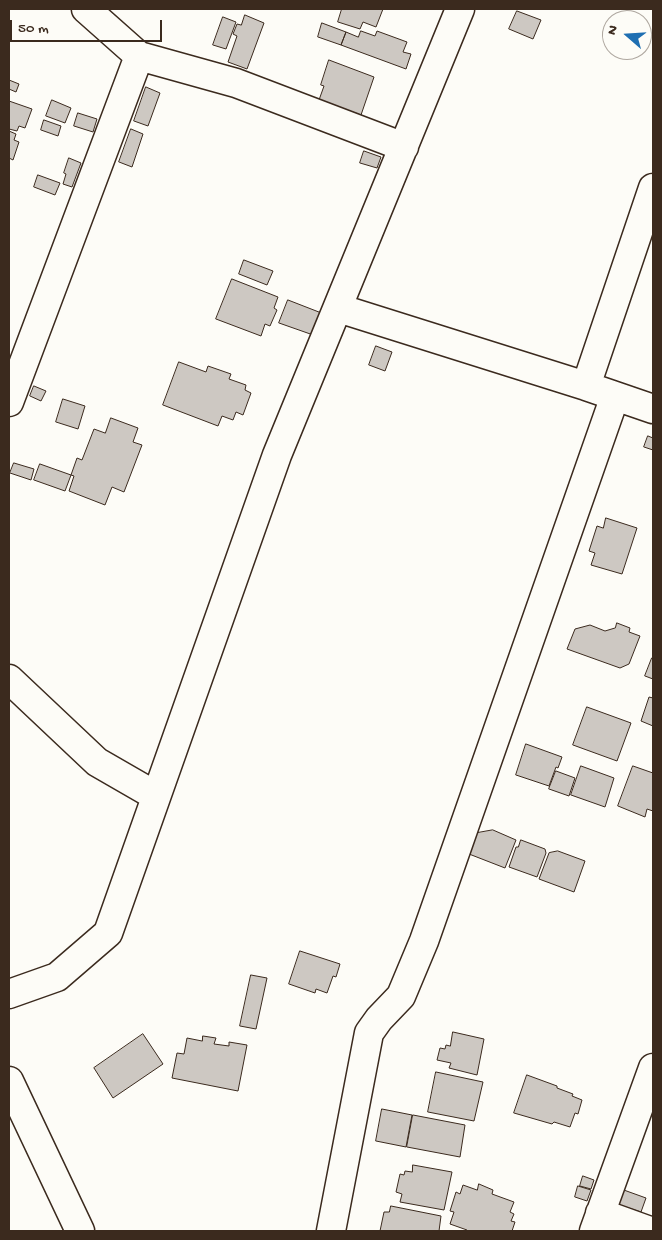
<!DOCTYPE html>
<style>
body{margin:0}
#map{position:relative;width:662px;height:1240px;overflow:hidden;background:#fdfcf7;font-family:"Gochi Hand",sans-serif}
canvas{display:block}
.frame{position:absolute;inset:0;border:10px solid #3b2a1e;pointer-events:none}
.north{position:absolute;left:602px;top:10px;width:50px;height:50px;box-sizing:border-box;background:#fdfcf7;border:1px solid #afa8a0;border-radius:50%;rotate:289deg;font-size:14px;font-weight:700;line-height:20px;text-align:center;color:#3b2a1e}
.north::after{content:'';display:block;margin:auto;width:18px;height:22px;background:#1f6fb2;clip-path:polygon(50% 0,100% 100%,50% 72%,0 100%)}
.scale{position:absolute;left:10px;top:20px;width:152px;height:22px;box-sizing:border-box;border:2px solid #3b2a1e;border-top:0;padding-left:6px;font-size:15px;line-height:18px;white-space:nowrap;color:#3b2a1e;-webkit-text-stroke:4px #fdfcf7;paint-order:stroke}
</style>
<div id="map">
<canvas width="662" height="1240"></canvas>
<div class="frame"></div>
<div class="north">N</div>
<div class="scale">50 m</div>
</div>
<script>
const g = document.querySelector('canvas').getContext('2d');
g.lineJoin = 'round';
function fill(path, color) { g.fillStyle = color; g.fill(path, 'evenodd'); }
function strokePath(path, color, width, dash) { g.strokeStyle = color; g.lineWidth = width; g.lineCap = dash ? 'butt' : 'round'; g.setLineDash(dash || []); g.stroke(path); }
const building = new Path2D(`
 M342 9H383L376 27 363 22 360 29 338 22Z
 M517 11 541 20 533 39 509 29Z
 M245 15 264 23 247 69 228 62 237 36 233 34 237 24 241 25Z
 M223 17 236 22 226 49 213 45Z
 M322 23 346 32 341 45 318 37Z
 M361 31 375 36 377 31 407 42 403 52 411 54 406 69 341 45 346 32 358 37Z
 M329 60 374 77 361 115 319 100 324 86 321 85Z
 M9 80 19 84 16 92 9 89Z
 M146 87 160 93 148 126 134 121Z
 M52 100 71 108 65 123 46 116Z
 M9 101 32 109 25 128 19 126 17 131 9 129Z
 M78 113 97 119 93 132 74 126Z
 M44 120 61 126 58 136 41 130Z
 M131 129 143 134 132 167 119 162Z
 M9 131 16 134 14 140 19 142 13 160 9 158Z
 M364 151 381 157 377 168 360 163Z
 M69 158 81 163 72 187 63 184 66 174 64 173Z
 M38 175 60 183 55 195 34 187Z
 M244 260 273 271 267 285 239 274Z
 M232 279 278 297 274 308 277 310 270 326 265 324 261 336 216 319Z
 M288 300 324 314 316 336 279 323Z
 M376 346 392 352 385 371 369 365Z
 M179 362 206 372 208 366 231 374 229 379 246 385 245 390 251 393 243 415 236 412 233 420 222 416 218 426 163 405Z
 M34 386 46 391 41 401 30 396Z
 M63 399 85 406 78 429 56 422Z
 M111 418 138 428 133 442 142 445 124 492 112 487 105 505 69 491 74 476 71 475 77 458 82 460 94 429 105 433Z
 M648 436 653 438V450L644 447Z
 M14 463 34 469 31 480 10 473Z
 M40 464 71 475 65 491 34 480Z
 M606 518 637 528 622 574 591 565 595 553 589 551 597 526 603 528Z
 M617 623 630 628 629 632 640 636 629 664 620 668 567 649 575 629 590 625 605 631 615 628Z
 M652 658H653V679L645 676Z
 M653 696V726L641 721 649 697 653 698Z
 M587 707 631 723 617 761 573 745Z
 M526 744 562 757 558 768 556 767 549 786 516 775Z
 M581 766 614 778 605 807 571 795Z
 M633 766 653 773V811L647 809 645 817 618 806Z
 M556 771 575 778 569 796 549 789Z
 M493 830 516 840 505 868 469 854 477 833Z
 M521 840 545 849 546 853 537 877 509 867 516 847H518Z
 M558 851 585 861 574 892 539 879 549 853Z
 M300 951 340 964 336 977 333 976 327 993 316 989 315 993 289 984Z
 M251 975 267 978 256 1029 240 1026Z
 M453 1032 484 1039 477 1075 449 1068 451 1063 437 1060 440 1048 445 1049 446 1045 450 1046Z
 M143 1034 163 1064 113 1098 94 1068Z
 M203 1036 216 1038 214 1044 229 1046V1042L247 1045 238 1091 172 1078 177 1053 184 1054 187 1038 202 1041Z
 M436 1072 483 1082 474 1121 428 1112Z
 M527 1075 557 1086V1088L573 1094 572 1096 582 1100 578 1114 575 1113 570 1127 554 1122 552 1124 514 1113Z
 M382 1109 412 1115 406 1147 376 1141Z
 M413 1115 465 1125 460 1157 407 1147Z
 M413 1165 452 1172 444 1210 400 1202 402 1194 396 1192 400 1174 404 1175 405 1171 412 1172Z
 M583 1176 594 1180 591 1189 580 1186Z
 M479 1184 493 1190 492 1194 514 1202 510 1212 514 1214 511 1221 515 1222 512 1231H467V1230L450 1224 454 1212 450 1211 456 1192 460 1194 463 1185 477 1190Z
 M578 1186 591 1190 587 1201 575 1197Z
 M621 1189 646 1198 641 1212 616 1204Z
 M391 1206 441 1216 439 1231H380L384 1212H389Z`);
fill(building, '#cdc8c2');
strokePath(building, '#3b2a1e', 1);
const minor = new Path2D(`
 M86 9 139 56 236 83 404 147
 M338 308 586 386 653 409
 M586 386 653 188
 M9 402 139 56
 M9 679 97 762 156 796
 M9 994 57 977 108 933 277 455 460 9
 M9 1081 80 1231
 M600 1213 650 1231
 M331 1231 369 1033 379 1019 401 996 424 941 615 396
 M594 1231 653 1068`);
strokePath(minor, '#3b2a1e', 31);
strokePath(minor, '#fdfcf7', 28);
</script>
